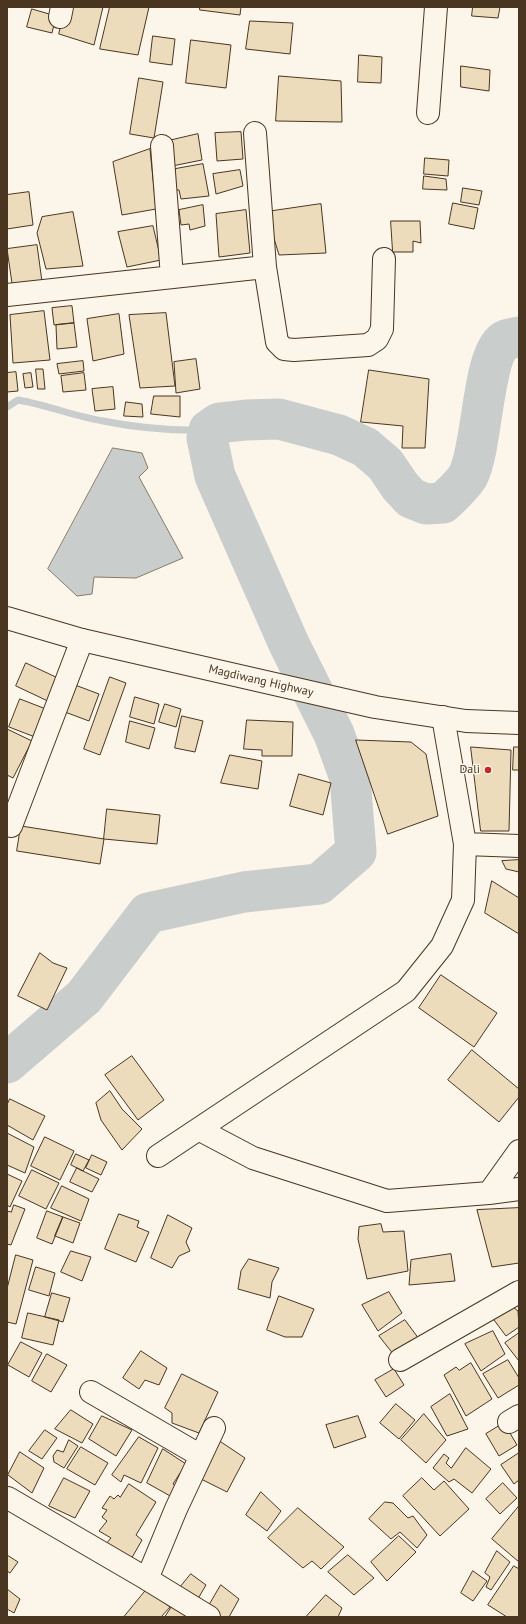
<!DOCTYPE html>
<style>
body{margin:0}
#map{position:relative;width:526px;height:1624px;overflow:hidden;background:#fbf6e9;font-family:"PT Sans",sans-serif}
canvas{display:block}
.frame{position:absolute;inset:0;border:8px solid #4a3520;pointer-events:none}
</style>
<div id="map">
<canvas width="526" height="1624"></canvas>
<div class="frame"></div>
</div>
<script>
const g = document.querySelector('canvas').getContext('2d');
g.lineJoin = 'round';
function fill(path, color) { g.fillStyle = color; g.fill(path, 'evenodd'); }
function strokePath(path, color, width, dash) { g.strokeStyle = color; g.lineWidth = width; g.lineCap = dash ? 'butt' : 'round'; g.setLineDash(dash || []); g.stroke(path); }
function label(font, color, halo, rows, align = 'center') {
  g.font = font + ' "PT Sans",sans-serif'; g.lineWidth = 3; g.setLineDash([]); g.textBaseline = 'middle'; g.strokeStyle = halo; g.fillStyle = color; for (const [text, x, y, turn = 0] of rows) {
    g.save(); g.translate(x, y); g.rotate((+turn || 0) * Math.PI / 180); g.textAlign = isNaN(turn) ? turn : align; if (halo) g.strokeText(text, 0, 0); g.fillText(text, 0, 0); g.restore();
  }
}
const water = new Path2D(`
 M113 448 142 453 148 468 139 477 183 558 136 578 94 577 92 594 77 596 48 569Z`);
fill(water, '#c9cecd');
strokePath(water, '#887966', 1);
strokePath(new Path2D(`
 M7 407 18 400C47 405 74 416 103 421 138 428 174 431 209 430`), '#c9cecd', 7);
strokePath(new Path2D(`
 M7 1063 84 997 148 913 244 892 319 884 356 852 350 778 334 734 289 644 215 476 207 438 209 430 219 423 246 420 279 419 339 435 365 447 385 464 400 486 411 498 426 504 443 503C451 495 462 486 468 476 483 446 482 357 504 341 508 338 515 338 519 337`), '#c9cecd', 41);
const building = new Path2D(`
 M66 7H103L94 45 59 34Z
 M110 7H149L138 55 100 49Z
 M200 7H241L240 15 200 10Z
 M473 7H500L498 18 472 16Z
 M32 9 56 16 52 33 27 27Z
 M250 21 293 23 290 54 246 49Z
 M153 36 175 39 172 65 150 62Z
 M191 40 231 45 226 88 186 83Z
 M359 55 382 57 381 83 358 82Z
 M461 66 490 70 489 91 461 87Z
 M279 76 341 81 342 122 276 121Z
 M139 78 163 82 154 138 130 134Z
 M241 132 243 159 217 161 215 133Z
 M198 134 202 160 172 166 168 141Z
 M150 149 156 209 122 215 113 162Z
 M425 158 449 160 448 176 424 174Z
 M203 164 209 196 181 199 179 190H171L170 170Z
 M240 170 243 186 216 194 213 174Z
 M424 176 446 179 447 190 423 189Z
 M463 188 482 191 479 205 461 202Z
 M29 192 33 225 7 229V195Z
 M453 203 478 208 474 229 449 224Z
 M321 204 326 253 279 255 266 212Z
 M203 205 205 226 190 230 189 224 181 225 179 210Z
 M246 210 250 253 219 257 216 214Z
 M73 212 83 266 46 269 37 233 42 217Z
 M391 221H420L421 243 413 241V252H393Z
 M153 226 161 260 127 267 118 232Z
 M37 245 43 289 13 290 7 249Z
 M72 306 74 323 54 325 52 308Z
 M44 311 50 360 13 363 10 315Z
 M166 313 175 386 140 388 129 315Z
 M119 314 124 354 93 361 87 319Z
 M74 323 77 347 57 349 56 325Z
 M196 359 200 389 176 393 174 362Z
 M83 361 84 371 59 374 57 364Z
 M36 369H43L45 389H38Z
 M369 370 429 379 425 448H402L403 426 361 422Z
 M16 372 18 391 7 392V373Z
 M31 373 33 387 25 388 23 374Z
 M84 373 86 390 63 392 61 376Z
 M113 387 115 409 95 411 92 389Z
 M154 396H180V417L151 414Z
 M126 402 142 404 143 417 124 416Z
 M26 663 62 680 52 703 16 686Z
 M110 677 126 683 100 755 84 749Z
 M75 685 99 694 89 721 65 712Z
 M135 697 159 704 154 724 130 717Z
 M20 699 46 709 35 737 9 727Z
 M165 704 181 709 176 727 159 722Z
 M182 716 203 721 195 752 175 748Z
 M247 720 293 722 292 756H262V750L244 749Z
 M130 721 155 728 149 749 126 742Z
 M7 729 32 741 13 778 7 775Z
 M356 740 411 742 426 754 438 816 388 834Z
 M471 747 511 750 509 831H481Z
 M514 747H519V770H513Z
 M230 755 262 761 258 789 221 783Z
 M299 774 331 783 323 815 290 806Z
 M107 809 160 815 157 844 104 839Z
 M21 826 104 839 100 864 17 851Z
 M519 860V872L506 869 502 861Z
 M492 881 519 898V934L485 913Z
 M40 953 53 963 67 968 47 1010 18 996Z
 M441 975 497 1013 474 1047 419 1008Z
 M472 1050 519 1089V1097L499 1122 448 1080Z
 M132 1056 164 1100 138 1120 105 1075Z
 M110 1091 122 1109 142 1129 122 1150 101 1120 96 1103Z
 M10 1099 45 1116 33 1140 7 1125V1105Z
 M7 1133 34 1147 25 1173 7 1165Z
 M45 1137 74 1151 60 1180 31 1166Z
 M76 1154 89 1160 83 1171 71 1165Z
 M92 1155 107 1162 101 1175 86 1168Z
 M77 1168 99 1179 92 1192 70 1182Z
 M32 1170 59 1183 46 1209 19 1196Z
 M7 1174 22 1181 10 1207 7 1205Z
 M62 1186 89 1199 81 1221 51 1208Z
 M14 1205 25 1209 11 1245 7 1244V1211L11 1212Z
 M519 1208V1263L492 1267 477 1210Z
 M47 1211 63 1217 52 1244 37 1238Z
 M119 1214 139 1221 137 1227 149 1232 136 1262 105 1249Z
 M168 1215 192 1228 186 1242 190 1251 179 1256 172 1268 151 1258Z
 M63 1217 80 1223 73 1243 55 1236Z
 M381 1224 383 1232 404 1231 408 1271 367 1279 358 1239 359 1227Z
 M71 1251 91 1257 82 1281 61 1272Z
 M451 1254 455 1281 409 1285 411 1260Z
 M16 1255 33 1260 16 1324 7 1322V1289Z
 M249 1259 279 1268 272 1282 270 1298 238 1289 241 1271Z
 M36 1267 55 1273 49 1296 29 1290Z
 M389 1292 402 1313 378 1331 362 1305Z
 M52 1293 70 1298 63 1322 45 1317Z
 M279 1296 314 1309 302 1337H285L267 1330Z
 M508 1303 518 1311 519 1327 506 1336 491 1316Z
 M28 1313 59 1320 53 1345 22 1338Z
 M405 1320 419 1339 394 1355 379 1336Z
 M493 1331 505 1354 481 1371 465 1344Z
 M519 1333V1361L505 1343Z
 M21 1342 42 1353 29 1377 8 1365Z
 M141 1351 167 1368 159 1385 145 1380 139 1389 123 1378Z
 M47 1354 67 1365 51 1392 32 1381Z
 M508 1360 519 1378V1385L498 1398 483 1374Z
 M471 1363 492 1399 466 1416 444 1375 456 1367 459 1370Z
 M394 1369 404 1385 386 1397 375 1380Z
 M182 1374 218 1392 199 1433 172 1423V1413L165 1408Z
 M450 1394 468 1429 447 1436 431 1407Z
 M396 1404 415 1420 399 1439 380 1423Z
 M71 1410 93 1424 82 1443 55 1429Z
 M424 1414 446 1440 426 1463 401 1440Z
 M102 1416 132 1430 116 1456 89 1439Z
 M358 1416 366 1437 334 1448 326 1425Z
 M504 1423 517 1445 499 1456 486 1434Z
 M45 1430 57 1438 42 1459 29 1451Z
 M139 1437 158 1448 141 1483 124 1475 121 1482 112 1475Z
 M69 1440 78 1446 64 1468 54 1462 53 1456 57 1450 63 1452Z
 M218 1440 245 1458 227 1492 199 1478Z
 M81 1447 108 1463 95 1485 67 1469Z
 M466 1448 491 1469 472 1493 454 1479 449 1482 433 1468 444 1454 449 1458 446 1463 451 1468Z
 M163 1449 186 1464 173 1484 178 1488 172 1497 147 1483Z
 M20 1452 44 1468 32 1493 8 1475Z
 M519 1453V1480L514 1484 501 1465Z
 M64 1478 90 1491 75 1518 49 1506Z
 M422 1478 434 1490 444 1481 469 1509 440 1536 403 1496Z
 M503 1483 517 1498 500 1514 486 1499Z
 M129 1484 156 1502 136 1535 142 1540 130 1561 105 1545 111 1538 99 1531 107 1521 102 1517 107 1510 102 1508 110 1496 114 1499 118 1495 120 1497Z
 M261 1492 281 1511 267 1531 246 1515Z
 M385 1502 393 1503 408 1518 413 1516 427 1535 417 1548 400 1532 391 1539 369 1519Z
 M519 1506V1562L492 1539Z
 M298 1508 344 1547 321 1569 312 1561 303 1568 268 1538Z
 M399 1536 416 1552 387 1581 371 1562Z
 M497 1551 510 1562 491 1590 486 1587 490 1577 485 1573Z
 M7 1555 18 1562 10 1573 7 1571Z
 M348 1555 374 1578 354 1595 328 1572Z
 M514 1566 519 1569V1617H507L488 1605Z
 M473 1571 487 1581 473 1601 461 1593Z
 M191 1574 206 1585 196 1602 178 1590Z
 M221 1585 239 1599 229 1617H220L207 1609Z
 M7 1589 20 1599 14 1613 7 1609Z
 M147 1589 170 1607 161 1617H124Z
 M326 1595 342 1608 338 1617H306Z
 M177 1599 203 1617H165Z`);
fill(building, '#ecdcbc');
strokePath(building, '#4a3520', 1);
const minor = new Path2D(`
 M60 17 62 7
 M428 113 436 7
 M255 133 265 267 277 342 284 349 294 350 368 345 377 339 382 329 384 259
 M162 146 172 277
 M7 295 265 267
 M11 826 82 640
 M465 844 519 846
 M200 1130 253 1158 387 1201 489 1193 519 1189
 M158 1156 406 991 442 946 463 900 465 844 443 717
 M489 1193 519 1151
 M400 1360 519 1292
 M91 1392 201 1456
 M509 1422 519 1416
 M8 1498 147 1579 209 1617
 M147 1579 176 1509 214 1428`);
const major = new Path2D(`
 M7 618 82 640 375 707 466 721 519 723`);
strokePath(minor, '#4a3520', 24);
strokePath(major, '#4a3520', 24);
strokePath(minor, '#fbf6e9', 22);
strokePath(major, '#fbf6e9', 22);
for (const [x, y, r, color] of [
 [488,770,4,"#c62828"]
]) { const dot = new Path2D(); dot.arc(x, y, r, 0, 2 * Math.PI); g.fillStyle = color; g.fill(dot); strokePath(dot, '#fbf6e9', 1.5); }
label('12px', '#4a3520', '#fbf6e9', [
 ["Magdiwang Highway",261,681,13]
]);
label('12px', '#4a3520', '#fbf6e9', [
 ["Dali",480,770]
], 'right');
</script>
